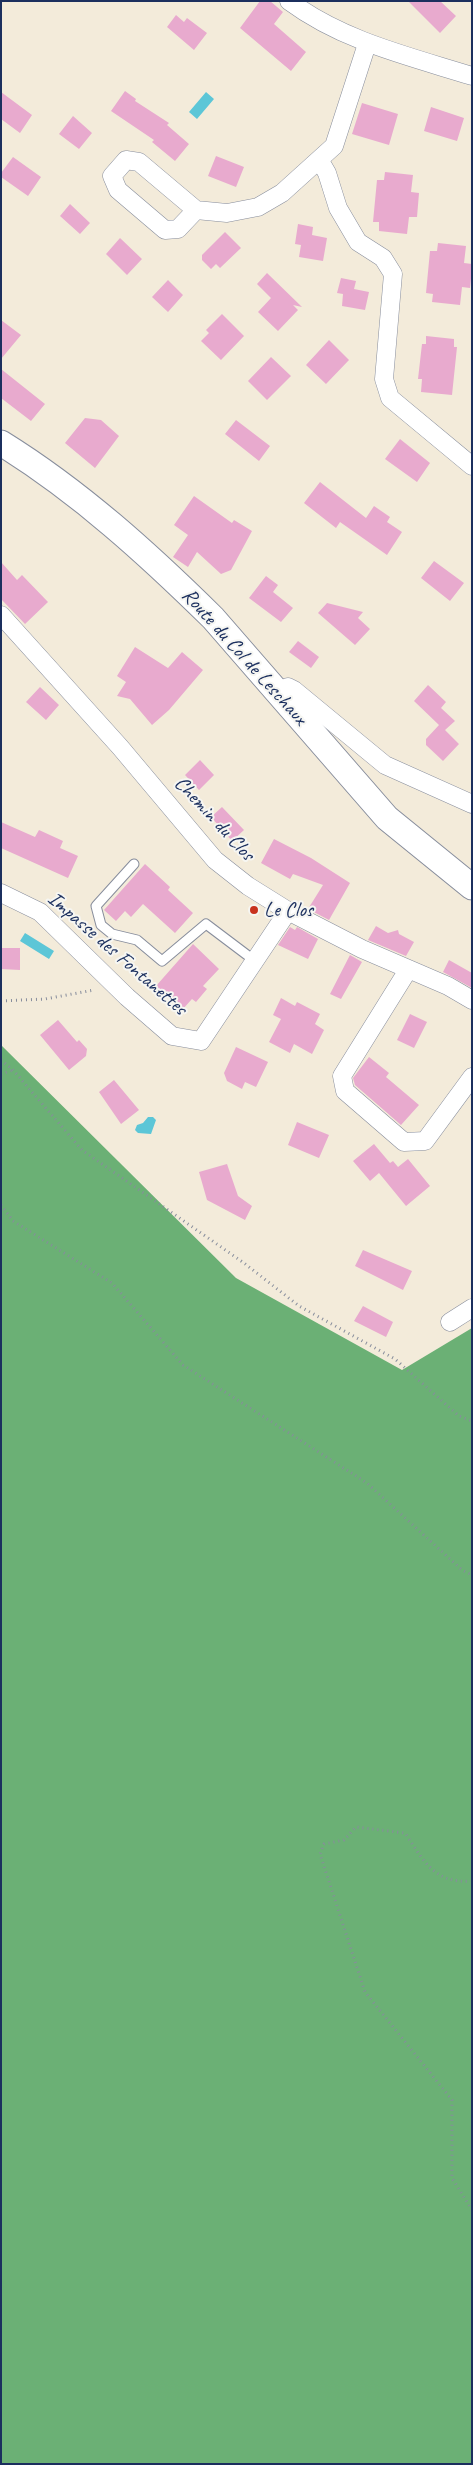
<!DOCTYPE html>
<style>
body{margin:0}
#map{position:relative;width:473px;height:2465px;overflow:hidden;background:#f3ebda;font-family:Caveat,sans-serif}
canvas{display:block}
.frame{position:absolute;inset:0;border:2px solid #1b2f5e;pointer-events:none}
</style>
<div id="map">
<canvas width="473" height="2465"></canvas>
<div class="frame"></div>
</div>
<script>
const g = document.querySelector('canvas').getContext('2d');
g.lineJoin = 'round';
function fill(path, color) { g.fillStyle = color; g.fill(path, 'evenodd'); }
function strokePath(path, color, width, dash) { g.strokeStyle = color; g.lineWidth = width; g.lineCap = dash ? 'butt' : 'round'; g.setLineDash(dash || []); g.stroke(path); }
function label(font, color, halo, rows, align = 'center') {
  g.font = font + ' Caveat,sans-serif'; g.lineWidth = 4; g.setLineDash([]); g.textBaseline = 'middle'; g.strokeStyle = halo; g.fillStyle = color; for (const [text, x, y, turn = 0] of rows) {
    g.save(); g.translate(x, y); g.rotate((+turn || 0) * Math.PI / 180); g.textAlign = isNaN(turn) ? turn : align; if (halo) g.strokeText(text, 0, 0); g.fillText(text, 0, 0); g.restore();
  }
}
fill(new Path2D(`
 M1 1045 236 1278 402 1370 472 1328V2464H1Z`), '#6bb075');
fill(new Path2D(`
 M206 92 214 99 197 119 189 112Z
 M25 933 54 951 49 959 20 941Z
 M148 1117H153L156 1120 151 1134 138 1133 135 1130 137 1125 143 1123Z`), '#5cc6d7');
fill(new Path2D(`
 M260 1H270L283 12 274 24 306 52 291 71 240 28Z
 M408 1H440L456 16 440 33Z
 M176 15 184 22 187 18 207 33 194 50 167 27Z
 M125 91 136 99 135 101 169 123 167 125 189 144 175 161 152 142 154 140 111 111Z
 M1 92 32 115 20 133 1 119Z
 M362 103 398 114 389 145 352 134Z
 M431 107 464 118 457 141 424 131Z
 M73 116 92 133 79 149 59 134Z
 M216 156 244 167 236 187 208 176Z
 M13 157 41 177 28 196 1 177V173Z
 M385 172 413 175 411 192 419 193 417 217H409L407 234 379 231V222H373L377 180H384Z
 M70 204 90 223 80 234 60 216Z
 M298 224 313 227 312 235 327 238 323 261 299 257 301 245 295 244Z
 M225 232 241 248 220 268 216 264 211 269 202 260V255Z
 M120 238 142 259 127 275 106 254Z
 M438 243 466 246 464 263 472 264V269L470 288 462 287 460 305 432 302 433 294 426 293 430 251H437Z
 M267 273 302 307 293 305 298 310 278 331 258 312 271 298 257 284Z
 M341 278 356 281 354 289 369 292 365 310 342 306 343 294 337 293Z
 M168 280 183 295 168 312 152 297Z
 M222 314 244 336 221 360 201 341 209 333 206 330Z
 M1 320 21 335 1 359Z
 M426 336 454 339V347H457L452 395 421 392 422 379H418L422 344H426Z
 M329 340 349 360 326 384 306 365Z
 M271 357 291 376 267 400 248 381Z
 M1 369 45 404 31 421 1 398Z
 M85 418 101 420 119 436 95 468 65 443Z
 M236 420 270 446 259 461 225 434Z
 M400 439 430 463 417 482 385 459Z
 M320 482 366 518 374 506 390 517 387 522 402 532 387 555 340 522 336 528 304 503Z
 M194 496 232 523 234 520 252 531 231 570 221 574 197 552 188 567 173 557 188 535 174 525Z
 M434 561 464 583 450 601 421 578Z
 M1 562 17 580 22 575 48 602 25 624 1 599Z
 M266 576 278 585 273 592 293 608 281 622 249 598Z
 M327 603 363 612 358 618 370 629 355 645 318 613Z
 M298 641 319 657 311 668 289 652Z
 M135 647 168 668 182 652 203 670 169 710 152 725 130 699 117 696 126 682 117 676Z
 M428 685 446 702 441 708 455 721 445 730 459 744 443 761 426 745V739L439 725 414 701Z
 M40 687 59 705 46 720 26 702Z
 M200 760 214 775 199 790 185 775Z
 M222 807 244 830 232 841 211 817Z
 M1 822 35 837 39 830 63 841 60 848 78 856 68 878 1 848Z
 M274 839 311 858 350 883 329 920 308 909 323 885 293 874 290 879 261 863Z
 M145 864 170 887 168 890 193 913 175 933 143 904 131 917 125 911 116 921 104 910Z
 M376 926 388 933 398 930 399 934 414 942 406 956 368 940Z
 M290 927 295 930 297 927 318 939 308 959 278 945Z
 M193 944 219 969 203 986 207 989 196 1002 192 999 182 1010 156 986Z
 M1 948H20V970L1 969Z
 M350 955 362 962 341 999 330 994Z
 M449 960 472 973V988L443 972Z
 M281 998 295 1006 297 1002 320 1014 315 1024 324 1030 312 1054 294 1044 290 1053 269 1042 281 1019 273 1015Z
 M410 1014 427 1022 414 1048 397 1040Z
 M58 1020 77 1042 79 1040 87 1049 86 1056 69 1070 40 1035Z
 M236 1047 268 1062 256 1087 245 1082 242 1089 227 1081 224 1073Z
 M369 1057 389 1073 386 1077 419 1105 401 1125 355 1085 353 1078Z
 M114 1080 139 1110 121 1124 99 1092Z
 M297 1122 329 1135 319 1158 288 1145Z
 M374 1144 390 1163 393 1161 398 1167 408 1159 430 1186 406 1206 379 1173 370 1181 353 1161Z
 M227 1164 238 1196 252 1206 245 1220 207 1200 199 1172Z
 M363 1250 412 1271 403 1290 355 1266Z
 M363 1306 393 1322 386 1337 354 1321Z`), '#e8aace');
const lane = new Path2D(`
 M134 864 96 906 101 925 112 934 137 940 162 961 206 924 255 961`);
const street = new Path2D(`
 M289 1C343 41 408 56 472 76
 M320 161 327 173 338 208 358 242 383 258 393 274 384 379 390 398 472 466
 M196 210 178 229 165 230 118 190 112 176 126 160 139 162 196 210 227 213 258 207 282 193 334 146 367 44
 M1 615 120 747 215 860 248 886 288 911 362 949 448 986 472 1000
 M277 692 288 687 294 690 385 765 472 804
 M1 893 40 912 127 997 172 1036 201 1041 288 911
 M408 970 342 1076 345 1091 404 1142 425 1141 472 1077
 M450 1322 472 1308`);
const secondary = new Path2D(`
 M1 443C80 492 148 554 213 618L387 818 472 887`);
strokePath(lane, '#878d9c', 11);
strokePath(street, '#878d9c', 19);
strokePath(secondary, '#878d9c', 27);
strokePath(new Path2D(`
 M1 1001 45 999 94 990
 M1 1060 13 1070 82 1150 244 1263 299 1306 395 1359 459 1416 472 1421
 M1 1074 13 1070
 M1 1205 13 1221 112 1283 183 1365 367 1483 462 1570 472 1575
 M472 1881C434 1884 424 1861 405 1833L356 1827 344 1840 324 1844 320 1854 365 1992 452 2100V2178L472 2210`), '#878d9c', 3, [1, 4]);
strokePath(lane, '#fff', 9);
strokePath(street, '#fff', 18);
strokePath(secondary, '#fff', 25);
for (const [x, y, r, color] of [
 [254,910,5,"#c8321e"]
]) { const dot = new Path2D(); dot.arc(x, y, r, 0, 2 * Math.PI); g.fillStyle = color; g.fill(dot); strokePath(dot, '#f6f6f2', 2); }
label('21px', '#1b2f5e', '#f6f6f2', [
 ["Route du Col de Leschaux",244,657,48],
 ["Chemin du Clos",214,819,47],
 ["Impasse des Fontanettes",117,954,41]
]);
label('21px', '#1b2f5e', '#f6f6f2', [
 ["Le Clos",264,910]
], 'left');
</script>
